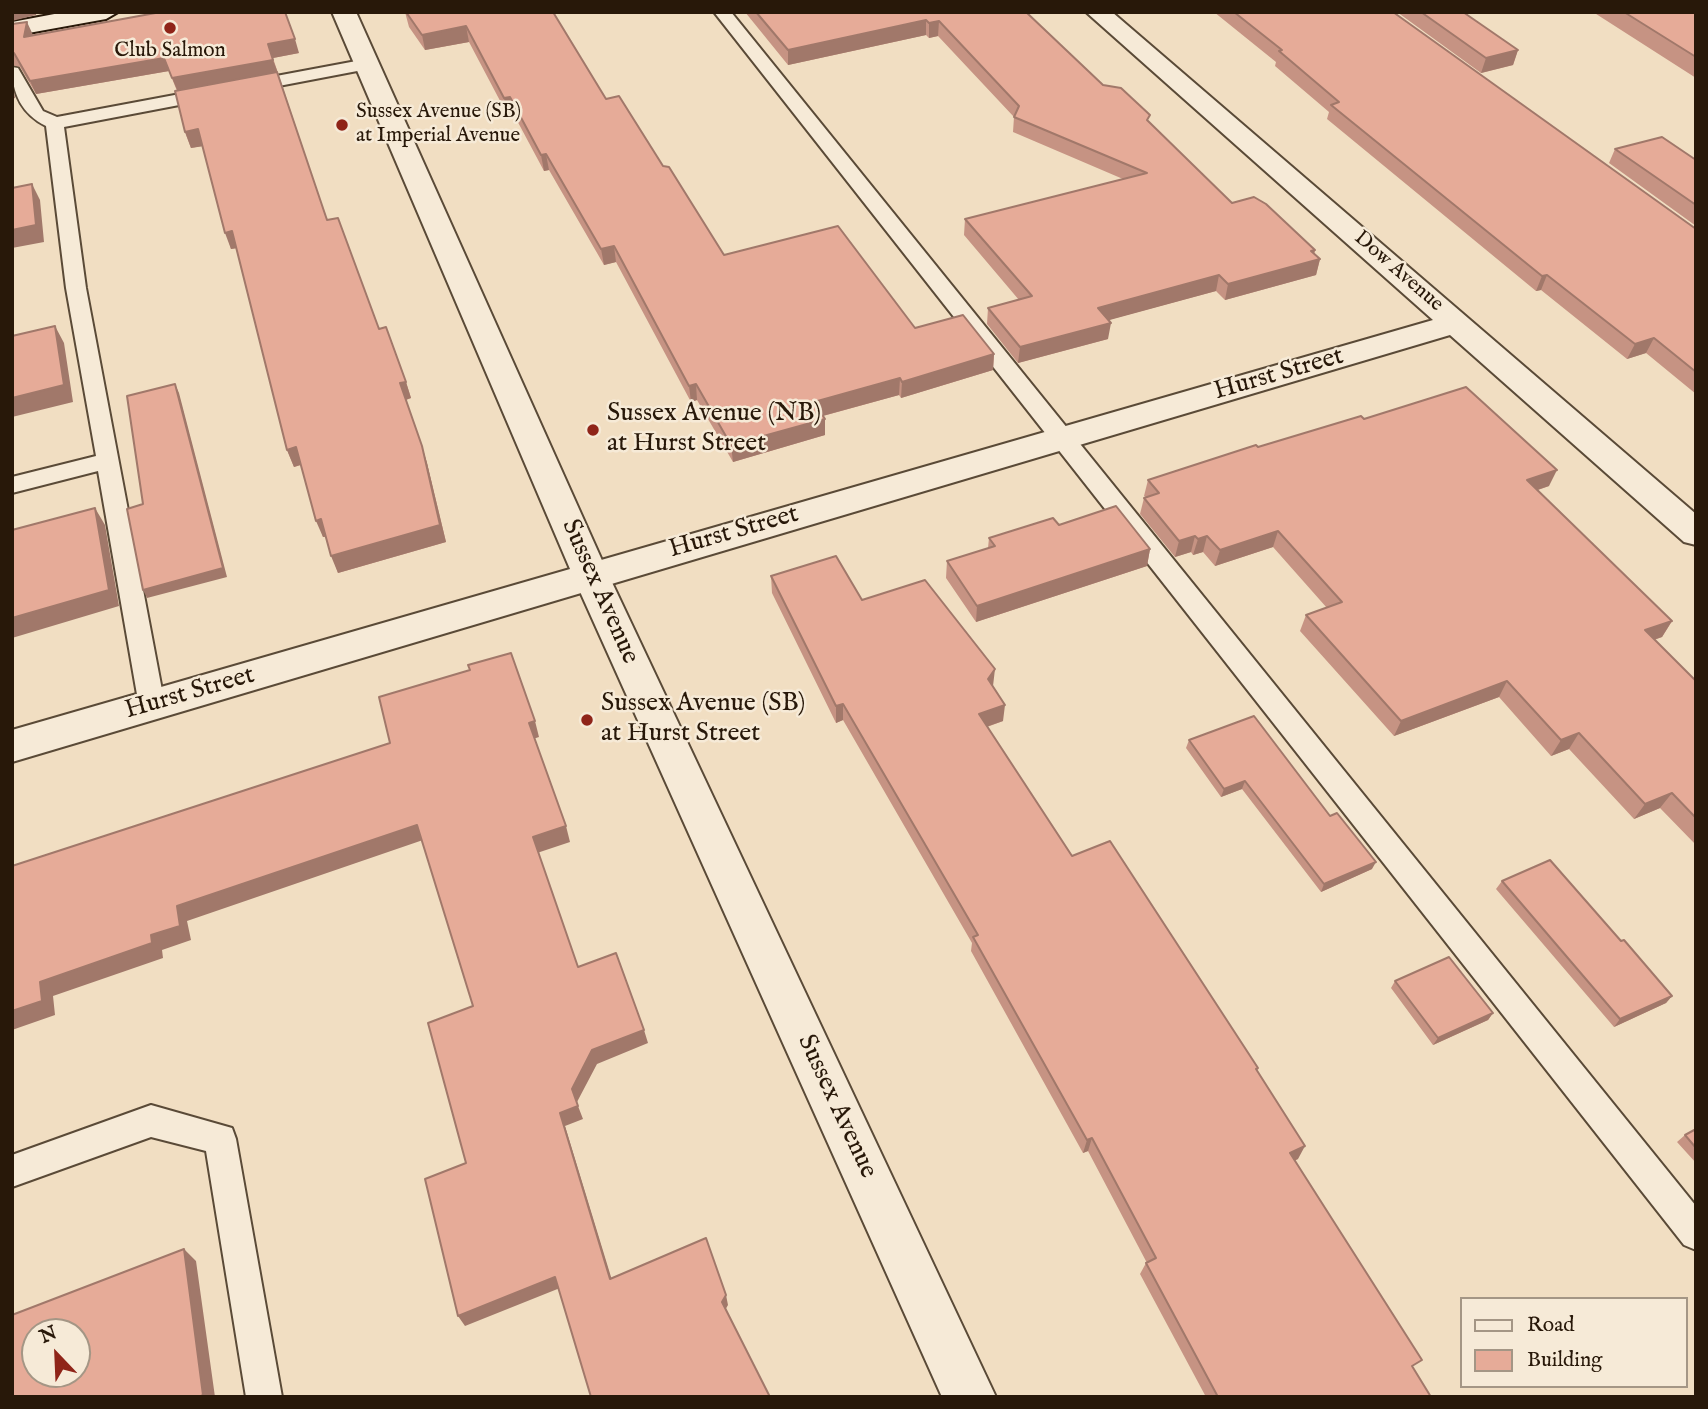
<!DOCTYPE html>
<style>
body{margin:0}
#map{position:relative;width:1708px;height:1409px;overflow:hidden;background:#f1dec2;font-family:"IM FELL English",serif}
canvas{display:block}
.frame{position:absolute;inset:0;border:14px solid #281809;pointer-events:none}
.legend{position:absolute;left:1460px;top:1297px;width:228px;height:91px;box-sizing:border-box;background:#f6ead7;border:2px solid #a49685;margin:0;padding:9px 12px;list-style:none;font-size:21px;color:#281809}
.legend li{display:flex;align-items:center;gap:14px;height:35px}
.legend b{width:35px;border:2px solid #a49685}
.north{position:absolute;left:21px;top:1318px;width:70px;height:70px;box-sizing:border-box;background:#f6ead7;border:2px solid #a49685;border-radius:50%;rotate:337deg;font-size:19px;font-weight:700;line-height:28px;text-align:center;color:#281809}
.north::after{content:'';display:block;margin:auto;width:24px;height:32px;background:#8f2418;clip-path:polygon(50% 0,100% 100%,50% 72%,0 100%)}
</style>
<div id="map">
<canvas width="1708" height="1409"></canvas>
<div class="frame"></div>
<ul class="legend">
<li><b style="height:9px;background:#f6ead7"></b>Road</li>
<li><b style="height:19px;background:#e6ab98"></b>Building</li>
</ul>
<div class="north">N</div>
</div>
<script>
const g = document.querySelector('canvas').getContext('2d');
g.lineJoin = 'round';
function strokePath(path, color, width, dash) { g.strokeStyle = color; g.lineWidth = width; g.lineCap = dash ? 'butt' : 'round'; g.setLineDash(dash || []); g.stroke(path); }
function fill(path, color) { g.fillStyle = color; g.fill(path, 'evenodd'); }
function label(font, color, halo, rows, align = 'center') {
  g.font = font + ' "IM FELL English",serif'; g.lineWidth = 5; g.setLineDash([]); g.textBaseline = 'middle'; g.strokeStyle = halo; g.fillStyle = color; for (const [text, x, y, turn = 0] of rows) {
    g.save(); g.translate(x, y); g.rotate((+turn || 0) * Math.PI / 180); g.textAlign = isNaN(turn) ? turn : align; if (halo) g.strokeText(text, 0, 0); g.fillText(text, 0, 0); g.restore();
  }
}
const service = new Path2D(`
 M714 12H731L1696 1206V1250L1684 1245Z
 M367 59 373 60 375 64 373 68 64 127 86 288 165 706 161 713 152 716 143 713 139 706 98 471 12 493V477L96 456 66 288 46 126C22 114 12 94 12 67L18 68 43 111 57 117Z
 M151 1105 232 1128 236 1139 282 1397H246L206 1151 151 1137 12 1187V1155Z`);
const minor = new Path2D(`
 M1086 12H1112L1696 514V545L1684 542 1450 335 12 762V730L1433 320Z`);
const tertiary = new Path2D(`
 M332 12H356L609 576 996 1397H942L573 576Z`);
const secondary = new Path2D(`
 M65 12H118L106 19 12 36V22Z`);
strokePath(service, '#5a4a37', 4);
strokePath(minor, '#5a4a37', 4);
strokePath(tertiary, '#5a4a37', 4);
strokePath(secondary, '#281809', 4);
fill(service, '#f6ead7');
fill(minor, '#f6ead7');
fill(tertiary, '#f6ead7');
fill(secondary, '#f6ead7');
fill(new Path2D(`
 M405 12H553L606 99 663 166 724 255 915 328 994 354 993 370 901 398 899 395 823 416 825 435 733 462 697 400 691 402 616 262 604 265 549 170 544 171 513 113 507 114 469 42 425 50 409 27Z
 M745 12H1026L1103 85 1149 122 1232 203 1315 250 1314 254 1320 259 1316 275 1225 300 1216 291 1108 320V339L1018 363 987 324 988 308 1019 300 964 235 965 219 1123 179 1013 132 1014 117 938 36 929 38 926 35 788 65Z
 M1214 12H1393L1696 229V394L1646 353 1627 359 1541 290 1536 291 1327 119 1329 112 1275 66 1276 62Z
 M1397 12H1463L1518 50 1513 65 1481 73Z
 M1593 12H1696V78Z
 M12 24 33 35 299 53 273 58 327 220 379 329 406 382 411 398 406 400 427 463 446 542 338 573 326 537H323L301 465 294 467 287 450 236 248 231 249 202 146 191 148 185 132 177 91 169 71 36 94 20 67 12 65Z
 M1615 149 1696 160V226L1609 163Z
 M1364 419 1549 486 1538 490 1672 621 1662 637 1654 640 1696 681V845L1660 808 1634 819 1569 749 1551 756 1499 697 1394 736 1300 631 1306 615 1327 608 1273 547 1215 566 1203 552 1193 555 1191 552 1175 557 1140 514 1144 498 1146 497 1144 496 1148 480 1258 447Z
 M1059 525 1150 549 1147 566 976 622 946 578 947 561 988 548 989 538Z
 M771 576 862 600 993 686 1003 721 987 727 1072 856 1258 1068 1257 1071 1298 1159 1295 1160 1413 1368 1431 1397H1206L1140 1274 1146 1263H1147L1088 1151 1083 1153 971 951 972 943 843 720 836 723 772 593Z
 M1189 740 1330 816 1372 869 1321 892 1242 789 1221 797 1186 748Z
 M1502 881 1672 996 1666 1003 1614 1027 1496 889Z
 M1395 981 1493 1013 1488 1020 1433 1045 1391 988Z
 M1696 1129V1163L1677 1142 1685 1135Z`), '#c69383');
fill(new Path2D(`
 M12 12H36V15L12 21Z
 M926 20V35L788 65V50Z
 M939 21 938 36 929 38V23Z
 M27 22 33 35 24 37Z
 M466 26 469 42 425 50 422 35Z
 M295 39 299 53 273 58 268 44Z
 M1518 50 1513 65 1481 73 1486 58Z
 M164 58 169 71 36 94 30 81Z
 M273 60 278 73 178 92 172 78Z
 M12 78 15 98 12 99Z
 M510 97 513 113 507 114 504 98Z
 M198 129 204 146 191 148 185 132Z
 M546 154 549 170 544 171 541 155Z
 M32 184 40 200 44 242 12 248V230Z
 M232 231 238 248 231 249 225 233Z
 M614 246 616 262 604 265 601 249Z
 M1315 250 1312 261 1320 259 1316 275 1225 300 1228 284Z
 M1219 275 1216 291 1095 324 1098 308Z
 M1547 275 1541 290 1536 291 1542 276Z
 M1111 323 1108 339 1018 363 1020 347Z
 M55 326 64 343 73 402 12 417V398Z
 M1654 338 1646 353 1627 359 1635 344Z
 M994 354 993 370 901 398 902 382Z
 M900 378 899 395 815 418 814 402Z
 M406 382 411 398 405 400 400 383Z
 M175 384 179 393 227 577 147 598 143 590Z
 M696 384 697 400 691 402 689 386Z
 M825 419V435L733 462 731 445Z
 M422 446 427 463 446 542 338 573 331 556Z
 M296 447 303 464 294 467 287 450Z
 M1557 470 1549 486 1519 496 1527 480Z
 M95 508 105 525 119 606 12 638V618Z
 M321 519 328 536 323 537 316 521Z
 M1278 531 1273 547 1215 566 1220 550Z
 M1195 536 1191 552 1175 557 1179 541Z
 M1207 536 1203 552 1193 555 1198 539Z
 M1150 549 1147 566 976 622 977 606Z
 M1672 621 1662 637 1635 646 1645 630Z
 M995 669 993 686 987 696 988 679Z
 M1507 681 1499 697 1394 736 1401 721Z
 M843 704V720L836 723V706Z
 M1005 705 1003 721 977 730 979 714Z
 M535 721 539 737 533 739 529 723Z
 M1579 733 1569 749 1551 756 1561 740Z
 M1245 781 1242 789 1221 797 1224 789Z
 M1672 793 1660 808 1634 819 1645 804Z
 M417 825 423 840 187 921 191 940 162 950 163 958 53 996 55 1015 12 1030V1011L40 982 151 935 177 906Z
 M566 826 570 842 537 853 533 837Z
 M1376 862 1372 869 1321 892 1324 884Z
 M1672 996 1666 1003 1614 1027 1620 1019Z
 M1493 1013 1488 1020 1433 1045 1438 1038Z
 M644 1030 648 1043 597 1064 577 1102 572 1089 592 1050Z
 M578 1106 583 1119 565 1126 615 1290 610 1279 560 1113Z
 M1092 1138 1088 1151 1083 1153 1087 1140Z
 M1305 1146 1298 1159 1283 1166 1290 1153Z
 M184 1249 196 1261 215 1397H199Z
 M555 1277 560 1288 465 1326 458 1316Z
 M726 1295 728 1305 724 1312 722 1302Z`), '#a1786a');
const building = new Path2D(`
 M161 12H285L295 39 268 44 273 60 172 78 164 58 30 81 14 53H12V24L27 22 24 37Z
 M406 12H553L606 99 619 96 663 166 669 167 724 255 838 226 915 328 963 315 994 354 902 382 900 378 814 402 825 419 731 445 696 384 689 386 614 246 601 249 546 154 541 155 510 97 504 98 466 26 422 35Z
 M756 12H1026L1103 85 1121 88 1150 115 1147 120 1232 203 1254 197 1266 204 1315 250 1311 251 1320 259 1228 284 1219 275 1098 308 1111 323 1020 347 988 308 1032 296 965 219 1147 173 1014 117 1019 106 939 21 929 23 926 20 788 50Z
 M1234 12H1393L1696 229V372L1654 338 1635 344 1547 275 1542 276 1331 105 1339 102 1279 51 1282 50Z
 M1421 12H1463L1518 50 1486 58Z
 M1624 12H1696V57Z
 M277 72 327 220 338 218 379 329 386 327 406 382 400 383 422 446 440 525 331 556 321 519 316 521 296 447 287 450 232 231 225 233 198 129 185 132 175 91Z
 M1662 137 1696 160V205L1615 149Z
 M32 184 36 225 12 230V188Z
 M55 326 64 385 12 398V336Z
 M175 384 223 568 143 590 127 509 143 504 127 396Z
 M1466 387 1557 470 1527 480 1672 621 1645 630 1696 681V818L1672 793 1645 804 1579 733 1561 740 1507 681 1401 721 1306 615 1342 602 1278 531 1220 550 1207 536 1198 539 1195 536 1179 541 1144 498 1159 493 1148 480 1256 445 1258 447 1361 416 1364 419Z
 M1116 506 1150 549 977 606 947 561 995 546 989 538 1053 518 1059 525Z
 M95 508 109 590 12 618V530Z
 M836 556 862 600 925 580 995 669 988 679 1005 705 979 714 1072 856 1110 841 1258 1068 1256 1069 1305 1146 1290 1153 1422 1360 1412 1366 1431 1397H1218L1146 1263 1156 1258 1092 1138 1087 1140 973 937 978 935 843 704 836 706 771 576Z
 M511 653 535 721 529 723 566 826 533 837 578 967 616 953 644 1030 592 1050 572 1089 578 1106 560 1113 610 1279 706 1238 726 1295 722 1302 770 1397H591L555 1277 458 1316 425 1179 466 1163 428 1023 473 1006 417 825 177 906 180 926 151 935 152 943 40 982 42 1001 12 1011V866L390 743 379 697 470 670 468 665Z
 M1254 716 1330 816 1337 813 1376 862 1324 884 1245 781 1224 789 1189 740Z
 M1550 860 1621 941 1624 940 1672 996 1620 1019 1502 881Z
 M1449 957 1493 1013 1438 1038 1395 981Z
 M1696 1129V1148L1685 1135Z
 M184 1249 203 1395 199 1397H12V1315ZM35 1332H77V1374H35Z`);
fill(building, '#e6ab98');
strokePath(building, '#a1786a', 2);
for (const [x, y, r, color] of [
 [170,28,7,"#8f2418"],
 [342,125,7,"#8f2418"],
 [593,430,7,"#8f2418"],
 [587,720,7,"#8f2418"]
]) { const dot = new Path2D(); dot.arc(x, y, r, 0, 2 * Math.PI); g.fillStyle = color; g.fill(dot); strokePath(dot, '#f6ead7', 2.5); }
label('21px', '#281809', '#f6ead7', [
 ["Club Salmon",170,52],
 ["Sussex Avenue (SB)",356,113,"left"],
 ["at Imperial Avenue",356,137,"left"]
]);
label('21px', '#281809', '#f6ead7', [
 ["Dow Avenue",1398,272,41]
]);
label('26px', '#281809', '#f6ead7', [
 ["Hurst Street",1279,375,-16],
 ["Hurst Street",734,533,-16],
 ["Sussex Avenue",599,592,66],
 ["Hurst Street",190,694,-16],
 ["Sussex Avenue",836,1107,65]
]);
label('26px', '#281809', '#f6ead7', [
 ["Sussex Avenue (NB)",607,415],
 ["at Hurst Street",607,445],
 ["Sussex Avenue (SB)",601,705],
 ["at Hurst Street",601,735]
], 'left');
</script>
